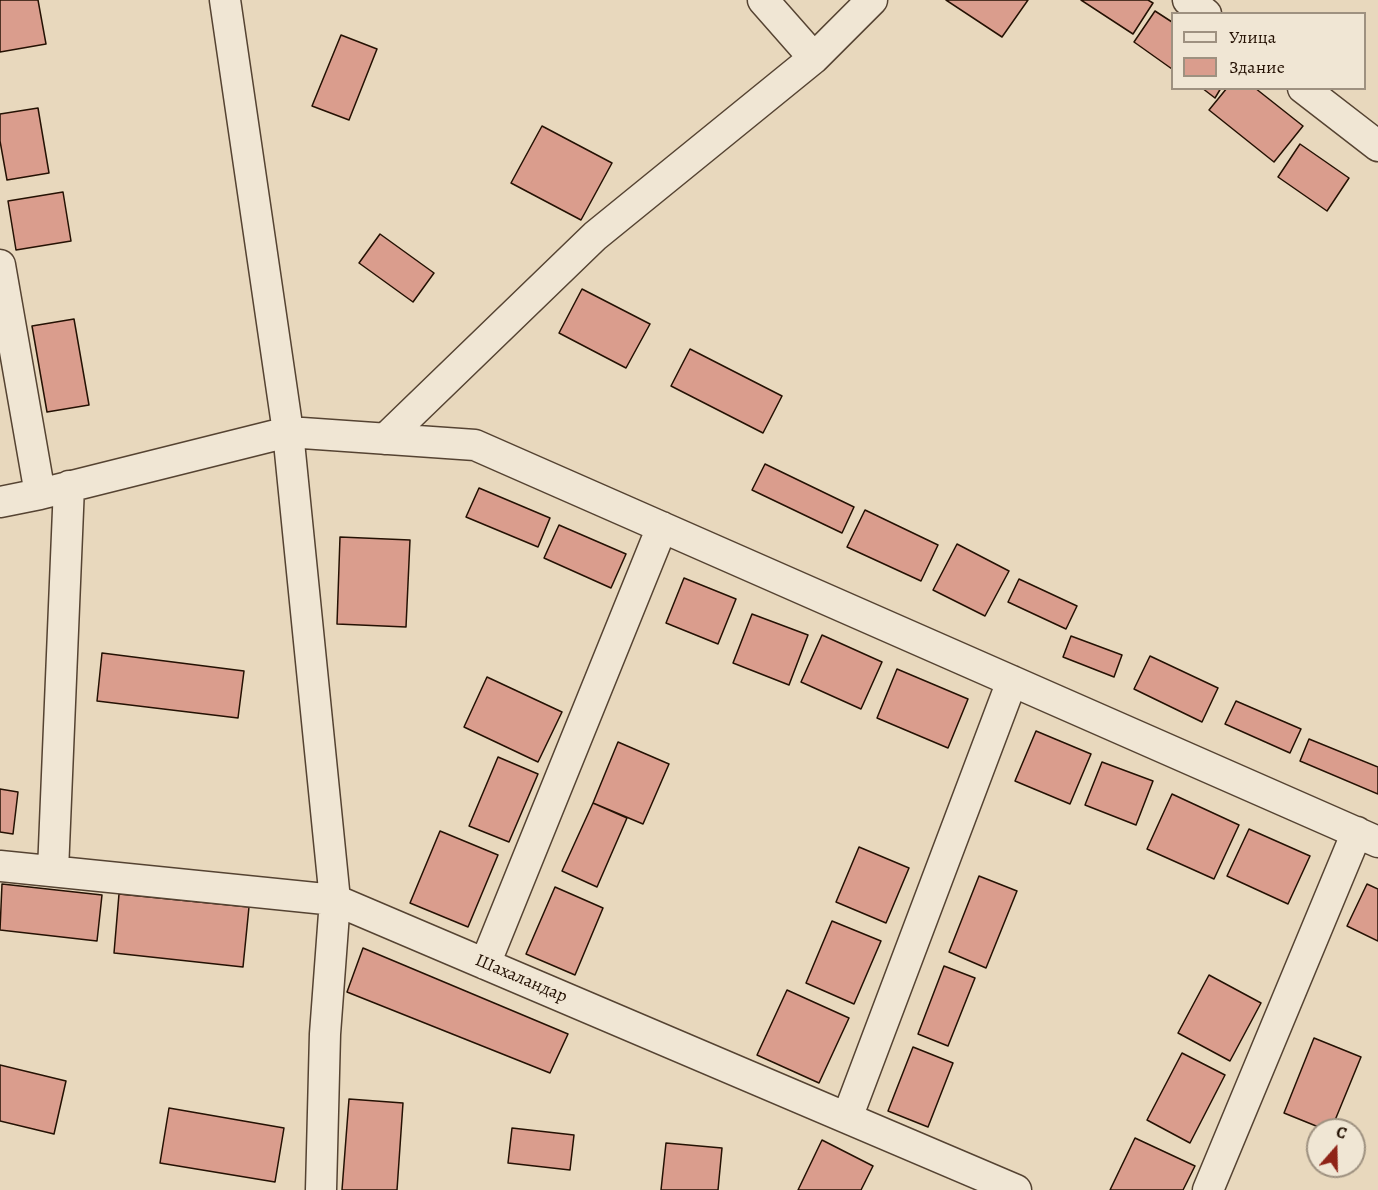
<!DOCTYPE html>
<meta charset="utf-8">
<style>
body{margin:0}
#map{position:relative;width:1378px;height:1190px;overflow:hidden;background:#e8d8bd;font-family:Alegreya,serif}
canvas{display:block}
.legend{position:absolute;left:1171px;top:12px;width:195px;height:78px;box-sizing:border-box;background:#f0e6d4;border:2px solid #9e9180;margin:0;padding:8px 10px;list-style:none;font-size:18px;color:#241103}
.legend li{display:flex;align-items:center;gap:12px;height:30px}
.legend b{width:30px;border:2px solid #9e9180}
.north{position:absolute;left:1306px;top:1118px;width:60px;height:60px;box-sizing:border-box;background:#f0e6d4;border:2px solid #9e9180;border-radius:50%;rotate:20deg;font-size:16px;font-weight:700;line-height:24px;text-align:center;color:#241103}
.north::after{content:'';display:block;margin:auto;width:21px;height:27px;background:#8f2418;clip-path:polygon(50% 0,100% 100%,50% 72%,0 100%)}
</style>
<div id="map">
<canvas width="1378" height="1190"></canvas>
<ul class="legend">
<li><b style="height:8px;background:#f0e6d4"></b>Улица</li>
<li><b style="height:16px;background:#da9d8d"></b>Здание</li>
</ul>
<div class="north">С</div>
</div>
<script>
const g = document.querySelector('canvas').getContext('2d');
g.lineJoin = 'round';
function fill(path, color) { g.fillStyle = color; g.fill(path, 'evenodd'); }
function strokePath(path, color, width, dash) { g.strokeStyle = color; g.lineWidth = width; g.lineCap = dash ? 'butt' : 'round'; g.setLineDash(dash || []); g.stroke(path); }
function label(font, color, halo, rows, align = 'center') {
  g.font = font + ' Alegreya,serif'; g.lineWidth = 4.5; g.setLineDash([]); g.textBaseline = 'middle'; g.strokeStyle = halo; g.fillStyle = color; for (const [text, x, y, turn = 0] of rows) {
    g.save(); g.translate(x, y); g.rotate((+turn || 0) * Math.PI / 180); g.textAlign = isNaN(turn) ? turn : align; if (halo) g.strokeText(text, 0, 0); g.fillText(text, 0, 0); g.restore();
  }
}
const building = new Path2D(`
 M0 0H38L46 44 0 52Z
 M946 0H1028L1002 37Z
 M1081 0H1148L1153 3 1133 34Z
 M1155 11 1172 22V69L1134 42Z
 M341 35 377 49 349 120 312 106Z
 M1202 88H1221L1215 98Z
 M1227 88H1255L1303 126 1274 162 1209 110Z
 M38 108 49 173 7 180 0 141V114Z
 M542 126 612 163 581 220 511 183Z
 M1300 144 1349 178 1327 211 1278 177Z
 M63 192 71 241 16 250 8 201Z
 M380 234 434 273 413 302 359 263Z
 M582 289 650 324 626 368 559 333Z
 M74 319 89 405 47 412 32 326Z
 M690 349 782 396 763 433 671 386Z
 M765 464 854 507 842 533 752 490Z
 M479 488 550 518 538 547 466 517Z
 M865 510 938 545 921 581 847 547Z
 M559 525 626 554 611 588 544 558Z
 M340 537 410 540 406 627 337 624Z
 M957 544 1009 571 985 616 933 590Z
 M684 578 736 599 718 644 666 623Z
 M1019 579 1077 606 1066 629 1008 602Z
 M752 614 808 635 789 685 733 663Z
 M822 635 882 662 861 709 801 682Z
 M1071 636 1122 655 1114 677 1063 657Z
 M102 653 244 671 238 718 97 701Z
 M1150 656 1218 688 1202 722 1134 689Z
 M897 669 968 699 948 748 877 718Z
 M487 677 562 712 538 762 464 727Z
 M1236 701 1301 729 1290 753 1225 724Z
 M1036 731 1091 754 1070 804 1015 781Z
 M1309 739 1378 767V794L1300 761Z
 M618 742 669 764 643 824 593 803Z
 M498 757 538 774 509 842 469 826Z
 M1102 762 1153 781 1136 825 1085 805Z
 M0 789 18 792 13 834 0 832Z
 M1172 794 1239 825 1214 879 1147 849Z
 M593 803 627 818 597 887 562 871Z
 M1249 829 1310 856 1288 904 1227 876Z
 M440 831 498 855 468 927 410 903Z
 M859 847 909 868 886 923 836 902Z
 M979 876 1017 891 986 968 949 952Z
 M2 884 102 895 97 941 0 930Z
 M1367 884 1378 889V941L1347 926Z
 M555 887 603 908 575 975 526 954Z
 M119 894 249 907 243 967 114 953Z
 M832 921 881 941 854 1004 806 983Z
 M363 948 568 1034 550 1073 347 992Z
 M944 966 975 978 948 1046 918 1034Z
 M1209 975 1261 1003 1230 1061 1178 1033Z
 M787 990 849 1018 819 1083 757 1055Z
 M1314 1038 1361 1057 1331 1130H1326L1284 1113Z
 M913 1047 953 1063 928 1127 888 1111Z
 M1182 1053 1225 1075 1190 1143 1147 1120Z
 M0 1065 66 1081 54 1134 0 1121Z
 M349 1099 403 1103 397 1190H342Z
 M169 1108 284 1128 275 1182 160 1163Z
 M512 1128 574 1135 570 1170 508 1163Z
 M1135 1138 1195 1166 1183 1190H1110Z
 M822 1140 873 1166 861 1190H798Z
 M666 1143 722 1148 718 1190H661Z`);
fill(building, '#da9d8d');
strokePath(building, '#241103', 1.5);
const street = new Path2D(`
 M225 0 288 432 335 900 325 1034 321 1190
 M763 0 814 58 872 0
 M1188 0 1206 14
 M1303 88 1378 146
 M0 265 40 494
 M385 439 595 236 814 58
 M0 502 40 494 288 432 475 445 1378 842
 M0 866 335 900 1016 1190
 M53 871 69 486
 M485 964 662 527
 M847 1118 1012 681
 M1208 1190 1357 832`);
strokePath(street, '#554332', 33);
strokePath(street, '#f0e6d4', 30);
label('18px', '#241103', '#f0e6d4', [
 ["Шахаландар",521,979,23]
]);
</script>
